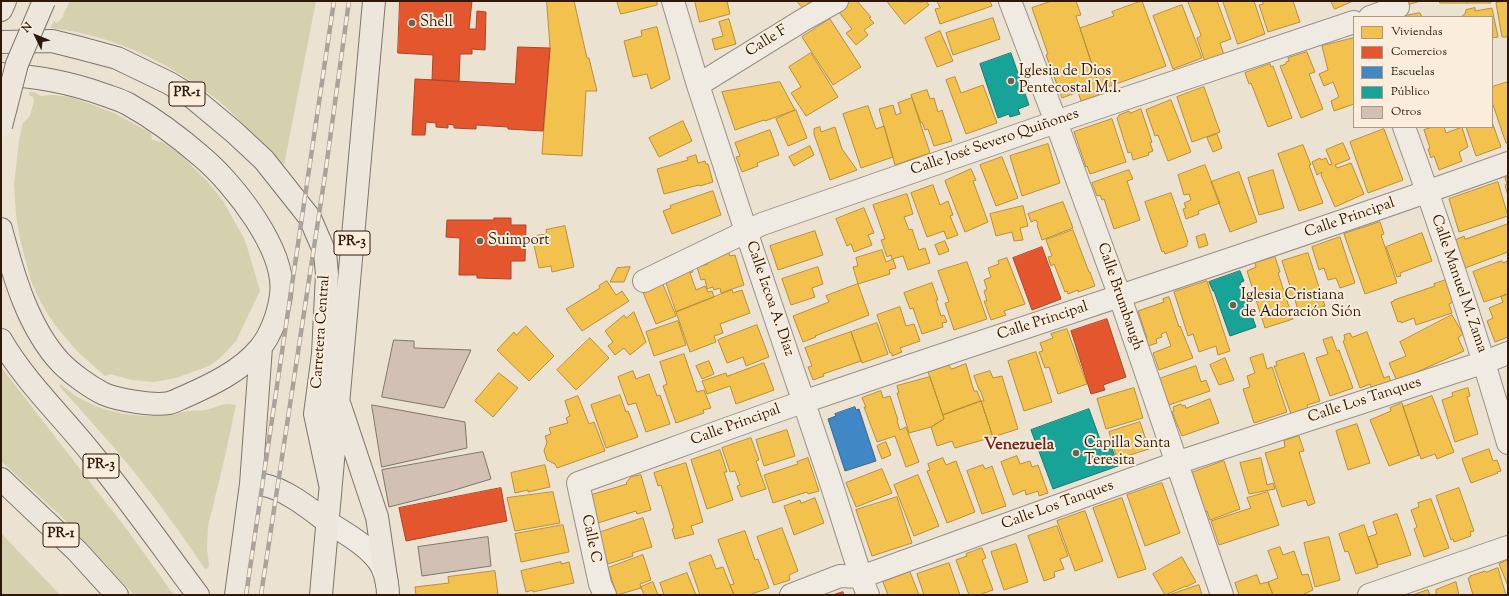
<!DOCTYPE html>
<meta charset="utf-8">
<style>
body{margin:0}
#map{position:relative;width:1509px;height:596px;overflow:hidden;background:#ece2d2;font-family:"Sorts Mill Goudy",serif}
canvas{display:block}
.frame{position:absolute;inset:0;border:2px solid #301809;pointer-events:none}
.legend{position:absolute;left:1353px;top:16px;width:140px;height:112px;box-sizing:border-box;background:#faeddb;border:1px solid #a99887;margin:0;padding:5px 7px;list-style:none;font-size:12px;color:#301809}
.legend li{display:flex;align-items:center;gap:8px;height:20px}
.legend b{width:20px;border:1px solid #a99887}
.north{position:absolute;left:16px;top:16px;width:40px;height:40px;-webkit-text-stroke:3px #faeddb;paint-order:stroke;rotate:313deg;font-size:11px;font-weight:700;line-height:16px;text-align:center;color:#301809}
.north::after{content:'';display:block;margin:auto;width:14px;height:18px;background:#301809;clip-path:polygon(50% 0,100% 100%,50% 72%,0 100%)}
</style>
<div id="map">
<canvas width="1509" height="596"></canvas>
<div class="frame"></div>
<ul class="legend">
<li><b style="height:11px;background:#f2c14e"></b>Viviendas</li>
<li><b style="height:11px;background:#e4572e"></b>Comercios</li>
<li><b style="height:11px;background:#3f88c5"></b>Escuelas</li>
<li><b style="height:11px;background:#17a398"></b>Público</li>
<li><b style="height:11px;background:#d1c0b3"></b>Otros</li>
</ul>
<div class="north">N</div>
</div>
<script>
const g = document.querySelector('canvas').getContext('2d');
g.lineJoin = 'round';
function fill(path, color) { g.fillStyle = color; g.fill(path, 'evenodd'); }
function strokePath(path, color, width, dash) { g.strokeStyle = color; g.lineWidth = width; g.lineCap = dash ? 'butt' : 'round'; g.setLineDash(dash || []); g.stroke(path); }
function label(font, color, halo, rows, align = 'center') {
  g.font = font + ' "Sorts Mill Goudy",serif'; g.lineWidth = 4; g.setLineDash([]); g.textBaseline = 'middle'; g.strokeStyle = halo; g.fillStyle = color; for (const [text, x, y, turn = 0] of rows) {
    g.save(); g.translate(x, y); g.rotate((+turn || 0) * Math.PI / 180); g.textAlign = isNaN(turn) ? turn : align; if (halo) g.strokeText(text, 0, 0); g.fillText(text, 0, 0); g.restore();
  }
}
fill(new Path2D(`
 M70 1H316L284 165C270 151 256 136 241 122 234 115 227 108 219 101 168 62 114 35 50 28L54 21 57 23 64 16 63 15Z
 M29 92H34L41 96 52 95 71 97 80 100 114 113 151 133 152 140 162 142 180 154 208 182 223 201 245 240 260 291 236 341 220 358 209 366 176 378 154 382 132 380 110 374 105 376 77 351 55 325 47 313 38 297 31 281 20 239 16 214 14 185 19 140 23 123 30 116 34 101 33 97 29 95Z
 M1 367 128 531 174 595H134L62 517 1 461Z
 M61 384C88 410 130 419 167 415 174 414 181 412 188 411 194 410 200 411 206 410 220 407 221 402 236 405L223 465 208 526 207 548 209 565 208 568 205 569C182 535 158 501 131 468 108 440 84 413 59 386Z
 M1 533 60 595H1Z`), '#d5d0ae');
const homes = new Path2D(`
 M547 1H574L587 58H589L597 91H586L582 156 542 154 550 48Z
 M617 1H657V5L621 14Z
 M695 1H727L730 14 700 22Z
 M797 1H811L803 8Z
 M850 1H857L871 17 869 18 874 23 864 30 868 35 856 45 846 33 852 29 838 11Z
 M887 1 922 2 926 1 929 5 905 24Z
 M937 1H990L992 6 940 24 935 9 940 8Z
 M1052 1H1076L1081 15 1076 16 1099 86 1096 87 1099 95 1081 101 1078 92 1062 98 1046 55 1048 54 1032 8Z
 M1142 1 1166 66 1102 89 1101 85 1099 86 1080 28 1114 16 1112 12Z
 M1188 1H1217L1231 39 1220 43 1224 55 1205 62 1197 38 1201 36Z
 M1223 1H1254L1265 34 1238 44Z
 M1262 1H1293L1300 22 1268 32 1259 5 1263 4Z
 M1331 1H1353L1335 9Z
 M1402 1H1421L1403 6Z
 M1440 1H1467V3H1440Z
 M1467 1H1491V3H1467Z
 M1508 1V37H1502L1496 3Z
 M1182 5 1202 58 1173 69 1153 16Z
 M1475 8V11L1492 8 1498 37 1492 38V17H1462V16L1465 14 1466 10Z
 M1420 13 1422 17H1398Z
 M993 18 1000 39 953 55 946 33Z
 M729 19 736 44 715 50 712 39 723 36 719 22Z
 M830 19 861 67 833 85 802 37Z
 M657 27 670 79 651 89 647 74 633 77 624 41 642 36 641 31Z
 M940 31 953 61 937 67 925 38Z
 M1354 38V104L1334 111 1331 101 1339 97 1333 82 1324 86 1319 74 1328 70 1322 46Z
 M1307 52 1315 72 1309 74 1323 109 1301 118 1280 66 1286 64V62L1289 61 1288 58Z
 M811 53 838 97 806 116 791 93 801 87 789 67Z
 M1270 64 1271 67 1273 66 1292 118 1268 127 1251 83 1249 84 1245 73Z
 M955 77 961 93 983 85 997 123 966 134 946 80Z
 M780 82 795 110 765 121 764 120 735 130 722 92Z
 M1508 82V144L1507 143H1506L1492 102V87Z
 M1204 87 1220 132 1192 142 1177 97Z
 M927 90 930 99 934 98 938 112 942 110 952 141 934 146 928 129 925 130 922 122 921 123 911 95Z
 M912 98 930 153 895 165 879 109 893 105 896 115 901 113 898 103Z
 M1171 100 1191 152 1168 161 1158 135 1155 136 1146 110Z
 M868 106 876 129 884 126 893 157 861 168 843 114Z
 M1141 109 1152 142 1150 143 1153 151 1148 153 1149 155 1133 160 1131 152 1128 153 1117 118 1119 116V115L1129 111 1130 113Z
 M796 110 807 138 788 146 776 119Z
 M1112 119 1126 162 1090 174 1087 166 1086 167 1074 132Z
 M683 121 692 141 659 157 649 138Z
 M1492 122 1501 147 1476 156 1466 127H1492Z
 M820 127 821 132 835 127 842 149 857 170 830 180 814 134V129Z
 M1433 127H1444L1446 133 1462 127 1468 147 1459 152 1462 161 1439 170 1434 156 1431 158 1428 149 1430 148 1424 130Z
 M1384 129 1403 180 1368 193 1350 142Z
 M770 130 779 155 757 163 758 166 742 172 736 157 740 156 735 143Z
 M1217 134 1222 148 1213 152 1207 138Z
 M1343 143 1350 159 1335 165 1337 168 1351 163 1364 194 1335 207 1321 175 1322 172 1317 175 1312 162 1320 158 1321 160 1326 158 1329 165 1332 164 1326 150Z
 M1048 144 1060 183 1022 196 1010 156Z
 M1303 145 1311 165H1309L1323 203 1299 211 1278 154Z
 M810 146 814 155 794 166 789 157Z
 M696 155 698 163 705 161 706 164H708L713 182 700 186 699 185 664 194 657 169 688 160 687 158Z
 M1002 157 1018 198 996 206 980 165Z
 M1205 165 1220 203 1198 211 1199 214 1186 219 1183 209 1186 208 1184 203 1191 200 1189 194 1184 195 1178 175Z
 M971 169 976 180 973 181 988 222 965 232 945 181Z
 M1129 170 1133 179 1127 181 1140 220 1114 229 1104 199 1102 200 1100 195 1097 196 1092 183Z
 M1273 170 1284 208 1259 215 1248 178Z
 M1239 172 1257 222 1230 232 1211 182Z
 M1508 177V196L1505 185 1507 184 1505 178Z
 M1498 182 1508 216 1459 232 1449 199Z
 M933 185 940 205 948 201 953 215 950 216 958 235 947 239 944 231 927 237 911 193Z
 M713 191 721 215 672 234 663 211 671 208 670 206Z
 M1171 193 1188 242 1187 243V246L1165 254 1164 251 1162 252 1145 202Z
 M907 194 913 214 904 217 909 230 912 229 919 250 925 248 930 263 908 270 903 256 892 259 891 255 887 257 881 240 885 239 873 205Z
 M1063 202 1073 228 1042 240 1037 225 1038 224 1036 220 1031 222 1028 214Z
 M1023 206 1028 226 1020 228 1023 240 1014 241 1012 232 996 236 990 214Z
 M864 208 874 233 868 235 872 245 854 252 851 244 847 246 836 219Z
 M1380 222 1384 234 1381 235 1397 283 1365 294 1344 234Z
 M1508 224V252L1465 268 1455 240 1464 236 1465 239Z
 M565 226 574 267 552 272 551 266 539 268 532 236 547 234 546 230Z
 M1073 230 1089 272H1090L1095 286 1078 292V290L1068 294 1067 291 1065 292 1054 264 1051 266 1048 257 1052 256 1046 240Z
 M815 231 823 255 778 270 770 246Z
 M1422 233 1432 261 1400 273 1401 276 1397 277 1386 247Z
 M1205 234 1208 245 1199 248 1196 237Z
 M1340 237 1355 283 1340 288 1336 278 1328 280 1324 268 1319 270 1312 247Z
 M945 241 949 251 939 255 935 245Z
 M882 250 886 262 893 259 896 268 889 270 890 274 858 284 853 267 858 266 856 258Z
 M729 253 730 256 735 255 744 285 721 293 720 288 714 290 713 287 707 289 705 279 701 280 697 267 708 264 707 261Z
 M1308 253 1325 306 1299 314 1294 296 1290 297 1286 287 1290 286 1282 261Z
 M1275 257 1280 272 1278 273 1293 319 1265 328 1247 271 1256 267 1255 263Z
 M1007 258 1025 304 1004 311 1006 315 991 320 984 301H987L984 291 987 289 984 280 991 277 988 268 999 264 998 261Z
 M1502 261 1503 263 1508 261V294L1484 302 1473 272Z
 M967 262 987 319 954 330 945 303 949 302 938 271Z
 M630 267 624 282H610L617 268Z
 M691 267 693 272 690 273 696 290 705 286 708 292 712 291 714 297 676 312 665 280Z
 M818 267 823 284 812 288 815 297 791 305 782 279Z
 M1446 280 1453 302 1449 304 1452 313 1416 325 1414 318 1401 323V321L1398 322 1391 302 1394 301V300L1435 286 1434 284Z
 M607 281 616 295 622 291 629 301 582 331 566 309 600 288 599 286Z
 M1207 281 1230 351 1218 355 1216 346 1199 352 1193 334 1188 336 1174 292Z
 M662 282 676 316 656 324 642 290Z
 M932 283 938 300H936L941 316 944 315 947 322 942 323 943 327 922 334 913 308 910 309 904 293Z
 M858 284 869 315 815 336 816 337 803 342 793 316 829 302 826 296Z
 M732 290 733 293 742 290 750 313 720 324 723 333 714 336 716 342 690 352 676 312Z
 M1508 294V337L1495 342 1487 321 1493 318 1489 308 1503 302 1501 297Z
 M1169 297 1179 327 1180 326 1193 358 1159 370 1153 353 1171 346 1166 332 1161 334 1162 337 1156 339 1157 343 1148 346 1145 338H1147L1138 311 1164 302 1163 299Z
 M900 307 906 326 914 324 920 341 900 348 902 352 892 356V353H890L877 315Z
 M634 312 646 342 630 355 624 348 615 355 608 346 613 342 605 331 624 315 626 318Z
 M1452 315 1463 334 1458 338 1464 351 1397 381 1389 363 1406 356 1400 342Z
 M678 321 686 345 654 356 646 332Z
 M877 323 888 354 862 363 851 332Z
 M757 325 769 357 746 366 743 357 727 363 718 340Z
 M526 326 554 356 529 381 497 350 514 332 516 335Z
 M1067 329 1087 384 1058 394 1049 367 1045 368 1039 352 1043 351 1040 343 1053 338 1051 334Z
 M851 332 861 361 823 374 824 376 813 380 808 367 812 366 805 348Z
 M1367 332 1384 378 1389 376 1393 388 1374 395 1370 384 1360 388 1343 341 1345 340 1344 335 1350 333 1352 337Z
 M1332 337 1337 351 1339 350 1353 388 1330 396 1316 358 1328 354 1323 340Z
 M590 338 609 358 576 390 557 370Z
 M1036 352 1052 402 1024 411 1008 361Z
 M1304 353 1320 401 1307 405 1308 409 1291 414 1274 366H1277L1276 362Z
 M684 354 697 392 704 390 711 408 703 410 704 413 676 423 663 386 667 384 660 362Z
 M1263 354 1267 369 1272 367 1287 412 1254 423 1243 389 1250 387 1247 376 1255 373 1250 358Z
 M1225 358 1234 380 1219 385 1210 365Z
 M709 361 714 374 702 379 696 366Z
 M764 363 774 390 736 404 730 386 707 394 702 381 726 373 727 376Z
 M966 364 974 391H977L981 401 943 415 928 372 949 365 951 369Z
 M1196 366 1201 382 1206 380 1210 391 1169 405 1159 379Z
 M633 371 636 379 649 374 657 396 660 395 670 424 646 432 636 403 628 405 618 377Z
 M990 371 993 378 1002 376 1018 429 993 437 981 401H984L980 390H979L974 376Z
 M499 373 518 388 493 417 475 401Z
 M930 377 944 419 931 427 909 433 897 393H899L897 386Z
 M1134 388 1143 418 1106 429 1097 399Z
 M1468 388 1470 396 1467 397 1478 434 1455 442 1442 400 1453 396 1452 393Z
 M881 391 883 398 890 396 898 420 897 421 900 430 906 427 919 462 906 467 895 436 877 442 864 407H866L862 398Z
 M620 395 626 412 628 411 638 437 606 448 591 405Z
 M578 396 589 424 594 422 605 451 557 468 555 464 547 460 544 451 547 442 545 436 551 434 549 428 568 423 566 418 570 416 565 401Z
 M1432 396 1454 452 1437 459 1435 454 1421 459 1403 407Z
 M1210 399 1219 423 1182 436 1172 412 1174 411 1173 407 1181 404 1182 406 1185 405 1186 408Z
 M981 401 993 437 955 448 952 441 937 446 931 427 944 419 943 415Z
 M1402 403 1419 455 1389 466 1370 420 1391 411 1390 408Z
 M1140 422 1149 449 1117 459 1109 432Z
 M1357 424 1370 463 1348 470 1336 431Z
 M787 430 795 456 764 466 756 440Z
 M1299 436 1304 451 1299 452 1315 503 1308 506 1306 500 1282 507 1265 453 1285 447 1284 441Z
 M751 438 759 460 756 461 766 489 741 497 737 486 740 485 735 471 730 472 722 448Z
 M886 442 891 455 882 459 877 446Z
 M1489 449 1493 461 1497 460 1501 471 1497 472 1498 473 1471 483 1462 459Z
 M720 450 727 472H724L733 500 707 509 691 460Z
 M1017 456 1020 464 1030 461 1032 467 1038 465 1048 493 1039 496 1038 491 1026 495 1025 490 1013 495 1001 462Z
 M808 458 819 491 808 494 807 492 773 503 764 475 798 464 797 462Z
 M943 458 946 465 956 461 975 512 947 523 927 471 930 470 928 464Z
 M1261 458 1267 485 1273 483 1275 489 1249 494 1240 463Z
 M1224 461 1240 509 1210 520 1207 511 1205 512 1191 473Z
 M686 463 703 522 691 526 694 534 675 539 672 529 674 528 661 485 658 486 654 473Z
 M545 465 550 487 528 492V490L515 493 511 473Z
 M983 465 985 469 992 466 1006 506 982 514 967 471Z
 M882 469 892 493 856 507 846 483Z
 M641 475 651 510 637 514 636 511 598 523 590 495 627 484 626 483 631 477Z
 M918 475 939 526 914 536 894 485Z
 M1162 483 1180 533 1145 546 1127 495Z
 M1459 488 1474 531 1470 532 1471 536 1454 542 1453 539 1451 540 1436 496Z
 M553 492 560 523 515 531 507 498Z
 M1268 492 1279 525 1219 545 1211 521 1251 508 1247 498Z
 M897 497 912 543 872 556 856 510Z
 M815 498 824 523 794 535 784 506 800 500 801 503Z
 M1122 498 1146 569 1118 578 1093 508Z
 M1431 499 1449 548 1424 557 1414 529 1417 527 1411 510 1419 507 1418 503Z
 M1085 511 1103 561 1075 571 1057 521Z
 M1397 514 1411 555 1378 565 1368 537 1377 534 1373 522Z
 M643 518 652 547 632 553 633 556 608 564 598 533Z
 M563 525 569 552 521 562 515 534Z
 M1364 525 1378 567 1356 574 1348 551 1345 552 1339 534Z
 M1057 526 1068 556 1060 559 1064 569 1054 572 1055 577 1044 581 1028 536Z
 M782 528 798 571 789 575 790 580 774 585 757 537Z
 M745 531 755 560 758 559 769 588 749 595H734L730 585 734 584 718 540Z
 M1329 537 1340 580 1315 587 1304 543Z
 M1016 544 1028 582 1004 590 991 552Z
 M1280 547 1283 555 1294 551 1302 575 1308 574 1313 590 1302 595H1273L1268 582 1278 578 1268 551Z
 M982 548 986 558 982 560 993 590 979 595H969L956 560 967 556 966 554Z
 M643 555 651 580 640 584 641 588 617 595 608 568Z
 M711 555 716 569 723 567 734 595H700L689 563Z
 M1182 557 1196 582 1186 587V586L1165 595 1153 574Z
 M1508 560V586L1499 564Z
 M561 562V564L569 562 574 583 533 592V590L526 592 521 571Z
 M949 563 960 595H924L917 574Z
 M1498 568 1506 595H1473L1468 578H1470V576L1485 571 1486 572Z
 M495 571 498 595H416L415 587 449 583 448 577Z
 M910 572 919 595H888L883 582Z
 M687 573 696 595H664L660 583Z
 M1257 575 1260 584 1268 582 1273 595H1239L1235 583Z
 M653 582 658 595H644L641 587Z
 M1456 582 1459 595H1436V590Z
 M1199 585 1202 595H1169Z
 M1428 590 1430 595H1413Z`);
fill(homes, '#f2c14e');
strokePath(homes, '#b88e39', 1);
const shops = new Path2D(`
 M400 1H472L469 29H476L477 11 486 12 485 50 472 49V54H460L459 82 432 80 433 55 398 53Z
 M518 47 550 48 543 131 508 129V127L476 125V129L454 128V125L448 124V128L436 127V123L426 122 425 135H412L415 79 515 84Z
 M494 218H511V225H526L525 261H511V279L477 278V275H459L460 238 446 237 447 220H494Z
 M1042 247 1061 299 1032 310 1013 258Z
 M1107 319 1126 377 1103 385 1105 390 1091 394 1071 331Z
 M501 488 507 521 406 541 399 508Z
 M843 592 844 595H833Z`);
fill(shops, '#e4572e');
strokePath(shops, '#ae4423', 1);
const schools = new Path2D(`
 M855 407 856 410 859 409 876 461 845 471 828 419 836 416 835 414Z`);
fill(schools, '#3f88c5');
strokePath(schools, '#3a668d', 1);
const public = new Path2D(`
 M1011 53 1029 105 1018 109 1020 114 1010 117 1009 114 998 118 980 64Z
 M1240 271 1244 281 1240 283 1256 327 1230 336 1214 291H1213L1209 282Z
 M1089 409 1102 445 1110 442 1118 466 1053 489 1031 430Z`);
fill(public, '#17a398');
strokePath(public, '#1e796d', 1);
const building = new Path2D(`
 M394 340 414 341V348L471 350 444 408 382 397Z
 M372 405 465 422 467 448 382 467Z
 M483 452 491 479 448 492 389 507 382 470Z
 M488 537 491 566 422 576 418 547Z`);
fill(building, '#d1c0b3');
strokePath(building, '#7d756b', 1);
const street = new Path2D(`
 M673 1 698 85 746 231 831 483 861 577 868 595
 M1010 1 1056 122 1120 297 1222 595
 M1370 17 1398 7
 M698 85 803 20 837 1
 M1404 127C1442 231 1477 336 1508 443
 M644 281 762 224 1076 115 1354 22
 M605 595 600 584 578 483C654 456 729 427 806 401 1040 321 1275 247 1508 163
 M791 595 840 576 861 577 1176 463 1485 362 1508 353
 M1369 595 1508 547`);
const secondary = new Path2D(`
 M326 521C343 532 373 548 382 567 386 576 388 586 388 595`);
const highway = new Path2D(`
 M1 10 5 1
 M1 42 52 41 80 48 117 58 169 83 192 97 234 132 264 160 310 218 325 253 327 274 323 354 315 414 330 484
 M1 74C39 77 69 82 105 95 113 98 121 100 128 104 155 119 179 137 202 157 234 184 287 251 281 295 279 312 271 335 260 348 241 371 211 385 184 397 179 399 174 402 169 403 154 406 118 400 104 394 90 387 72 374 61 363 28 328 13 274 1 229
 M1 340C26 383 62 416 92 454 129 500 163 548 198 595
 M340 406 377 517 387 584
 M1 479 77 551 117 595
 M251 484C255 484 260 484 264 485 285 489 309 508 326 521
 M236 595 251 484 261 347
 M321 595 374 1`);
strokePath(street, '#989085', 24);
strokePath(secondary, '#7d756b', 24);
strokePath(highway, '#7d756b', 24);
strokePath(street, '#efeae2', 22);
strokePath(secondary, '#efeae2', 22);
strokePath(highway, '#ede6dd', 22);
const rail = new Path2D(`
 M246 595 334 1
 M261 595 325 175 349 1`);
strokePath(rail, '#aaa39c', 4.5);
strokePath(rail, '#faeddb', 3, [9]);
const highwayBridge = new Path2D(`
 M1 126 17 64 44 1`);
strokePath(highwayBridge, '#7d756b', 24, []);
strokePath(highwayBridge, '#ede6dd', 22);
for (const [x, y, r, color] of [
 [412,23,4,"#725f4f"],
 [1011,81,4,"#725f4f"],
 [480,241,4,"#725f4f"],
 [1233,305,4,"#725f4f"],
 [1076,453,4,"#725f4f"]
]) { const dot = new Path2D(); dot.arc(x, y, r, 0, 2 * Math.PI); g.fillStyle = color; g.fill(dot); strokePath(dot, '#faeddb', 1.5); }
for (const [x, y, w] of [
 [187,94,36],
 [352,243,36],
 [101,466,36],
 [61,535,36]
]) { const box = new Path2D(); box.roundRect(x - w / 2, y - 12, w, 24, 3); g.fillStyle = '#faeddb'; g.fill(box); strokePath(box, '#301809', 1); }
label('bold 14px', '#301809', null, [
 ["PR-1",187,94],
 ["PR-3",352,243],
 ["PR-3",101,466],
 ["PR-1",61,535]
]);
label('15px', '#301809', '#faeddb', [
 ["Shell",420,23],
 ["Iglesia de Dios",1019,72],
 ["Pentecostal M.I.",1019,89],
 ["Suimport",488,241],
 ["Iglesia Cristiana",1241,296],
 ["de Adoración Sión",1241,313],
 ["Capilla Santa",1084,444],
 ["Teresita",1084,461]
], 'left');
label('15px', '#301809', '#faeddb', [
 ["Calle F",767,42,-32],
 ["Calle José Severo Quiñones",995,143,-19],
 ["Calle Principal",1350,219,-19],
 ["Calle Manuel M. Zama",1458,284,71],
 ["Calle Brumbaugh",1119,297,71],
 ["Calle Izcoa A. Díaz",769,299,71],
 ["Calle Principal",1043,322,-18],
 ["Carretera Central",322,332,-86],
 ["Calle Los Tanques",1365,401,-18],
 ["Calle Principal",736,426,-20],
 ["Calle Los Tanques",1058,506,-20],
 ["Calle C",590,539,78]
]);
label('bold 16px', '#7a1f14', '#faeddb', [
 ["Venezuela",1019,446]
]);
</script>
